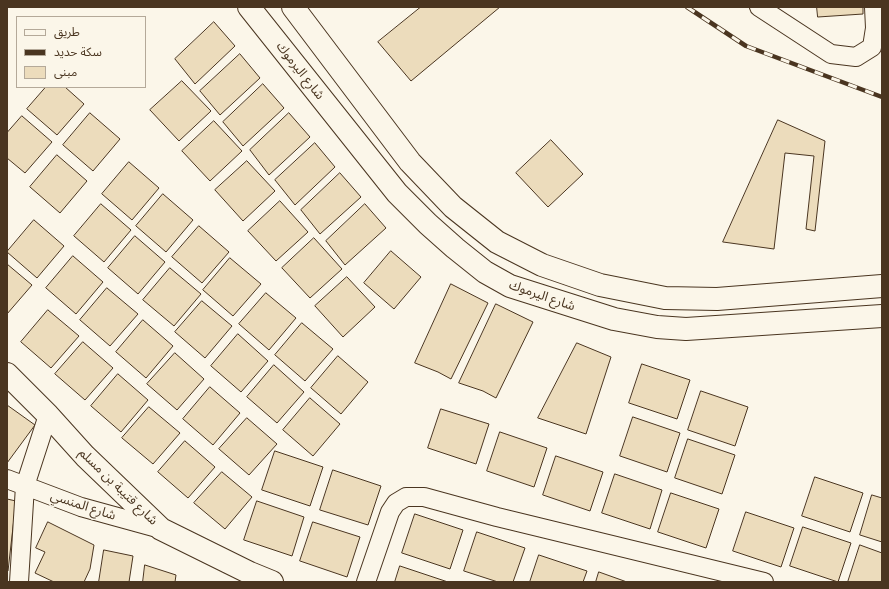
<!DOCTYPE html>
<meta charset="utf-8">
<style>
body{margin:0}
#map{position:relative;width:889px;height:589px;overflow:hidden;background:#fbf6e9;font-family:"Space Grotesk","Noto Sans Arabic",sans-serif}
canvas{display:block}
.frame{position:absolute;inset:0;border:8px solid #4a3520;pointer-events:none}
.legend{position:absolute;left:16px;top:16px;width:130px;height:72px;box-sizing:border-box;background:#fbf6e9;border:1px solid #b4a999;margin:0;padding:5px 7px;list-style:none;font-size:12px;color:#4a3520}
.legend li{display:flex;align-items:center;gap:8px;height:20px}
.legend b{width:20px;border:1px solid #b4a999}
</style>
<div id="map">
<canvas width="889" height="589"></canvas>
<div class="frame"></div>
<ul class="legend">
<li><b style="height:5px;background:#fbf6e9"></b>طريق</li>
<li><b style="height:5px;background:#4a3520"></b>سكة حديد</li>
<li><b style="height:11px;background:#ecdcbc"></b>مبنى</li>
</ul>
</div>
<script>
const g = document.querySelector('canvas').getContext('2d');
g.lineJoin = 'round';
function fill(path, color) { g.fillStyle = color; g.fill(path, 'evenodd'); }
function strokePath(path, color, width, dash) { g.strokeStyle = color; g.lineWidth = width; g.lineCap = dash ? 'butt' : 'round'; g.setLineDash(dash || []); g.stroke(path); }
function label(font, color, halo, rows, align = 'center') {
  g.font = font + ' "Space Grotesk","Noto Sans Arabic",sans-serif'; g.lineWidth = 3; g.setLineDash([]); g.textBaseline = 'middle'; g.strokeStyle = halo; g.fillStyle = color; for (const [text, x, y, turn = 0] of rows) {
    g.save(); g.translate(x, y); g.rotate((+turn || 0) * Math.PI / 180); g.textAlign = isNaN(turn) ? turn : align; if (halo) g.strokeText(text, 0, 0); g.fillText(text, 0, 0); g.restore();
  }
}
const building = new Path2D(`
 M421 7H500L411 81 378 42Z
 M817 7H863V14L818 17Z
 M214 22 235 46 195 84 175 59Z
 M240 54 260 78 220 115 200 91Z
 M182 81 211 111 179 141 150 110Z
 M263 84 284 108 243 146 223 122Z
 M46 87H65L84 104 57 135 27 109Z
 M90 113 120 139 93 171 63 145Z
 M289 113 310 137 269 175 250 150Z
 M22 116 52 142 25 173 7 158V133Z
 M778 120 825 141 815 231 806 229 814 156 785 153 774 249 723 242Z
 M214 121 242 151 210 181 182 151Z
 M551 140 583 174 548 207 516 173Z
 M315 143 335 167 295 205 275 180Z
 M57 155 87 181 60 213 30 187Z
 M247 161 275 191 243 221 215 190Z
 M129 162 159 188 132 220 102 194Z
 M340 173 361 197 320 234 301 210Z
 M163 194 193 220 166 252 136 226Z
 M280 201 308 232 276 261 248 231Z
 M101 204 131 230 104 262 74 236Z
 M365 204 386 228 345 265 326 241Z
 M34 220 64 246 37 278 7 252Z
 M199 226 229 252 202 283 172 257Z
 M135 236 165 262 138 294 108 268Z
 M314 238 342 269 310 298 282 268Z
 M391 251 421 277 394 309 364 283Z
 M73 256 103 282 76 314 46 288Z
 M230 258 261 284 233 316 203 290Z
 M7 264 32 285 7 314Z
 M170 268 201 294 174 326 143 300Z
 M347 277 375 307 343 337 315 306Z
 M451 284 488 303 451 379 438 372 415 363Z
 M107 288 138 314 110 346 80 320Z
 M266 293 296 318 269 350 239 324Z
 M202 301 232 326 205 358 175 332Z
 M496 304 533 322 496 398 483 391 459 383Z
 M48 310 79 336 51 368 21 342Z
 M143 320 173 346 146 378 116 352Z
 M302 323 333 349 305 381 275 355Z
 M238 334 268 361 241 392 211 366Z
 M83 342 113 368 85 400 55 374Z
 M577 343 611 357 586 434 538 418Z
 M175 353 204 379 177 410 147 384Z
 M338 356 368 382 341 414 311 388Z
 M642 364 690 380 677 419 629 403Z
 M274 365 304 392 277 423 247 397Z
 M118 374 148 400 121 432 91 406Z
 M210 387 240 413 213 445 183 419Z
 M701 391 748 407 735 446 688 430Z
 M310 398 340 424 313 456 283 430Z
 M7 405 35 425 7 463Z
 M149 407 180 433 153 464 122 438Z
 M441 409 489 424 476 464 428 448Z
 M633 417 680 433 667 472 620 456Z
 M247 418 277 444 249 475 219 449Z
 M500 432 547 448 534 487 487 471Z
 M688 439 735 455 722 494 675 478Z
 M185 441 215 467 188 498 158 472Z
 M275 451 323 467 310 506 262 490Z
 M556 456 603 472 590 511 543 495Z
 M333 470 381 486 368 525 320 510Z
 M222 472 252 497 225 529 194 503Z
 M615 474 662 490 650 529 602 513Z
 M815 477 863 493 850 532 802 516Z
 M671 493 719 509 706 548 658 532Z
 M872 495 882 498V542L860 535Z
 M7 499 16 501 8 571 7 570Z
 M257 501 304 517 292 556 244 540Z
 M746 512 794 528 781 567 733 551Z
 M415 514 463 530 450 569 402 553Z
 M48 522 94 545 90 569 84 582H54L35 573 45 552 36 548Z
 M313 522 360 537 347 577 300 561Z
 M803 527 851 543 838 582 790 566Z
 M477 532 525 548 513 582H498L464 571Z
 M860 545 882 553V582H848Z
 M104 550 133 556 129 582H99Z
 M539 555 587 571 583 582H530Z
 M145 565 176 575 175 582H143Z
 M400 566 448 582H395Z
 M599 572 627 582H596Z`);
fill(building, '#ecdcbc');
strokePath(building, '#4a3520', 1);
const minor = new Path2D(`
 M759 7 831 54 856 57 872 47 875 28 874 7
 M7 479 81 507 161 529
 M19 582 25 486 48 415
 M366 582 390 512 396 503 406 497H424L497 517 764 582`);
const tertiary = new Path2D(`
 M7 374 48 415 85 456 161 529 250 573 272 582`);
const trunk = new Path2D(`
 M249 7 397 193 428 224 455 248 485 272 510 286 614 319 657 327 686 329 882 316
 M293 7 410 162 453 207 497 242 542 265 600 285 665 298 717 299 882 286`);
strokePath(minor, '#4a3520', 20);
strokePath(tertiary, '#4a3520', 24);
strokePath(trunk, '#4a3520', 24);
strokePath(minor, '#fbf6e9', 18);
strokePath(tertiary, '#fbf6e9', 22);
strokePath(trunk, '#fbf6e9', 22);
const rail = new Path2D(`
 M687 7 746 46 882 97`);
strokePath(rail, '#4a3520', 4.5);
strokePath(rail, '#fbf6e9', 3, [9]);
label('13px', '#4a3520', '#fbf6e9', [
 ["شارع اليرموك",300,71,52],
 ["شارع اليرموك",542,296,19],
 ["شارع قتيبة بن مسلم",118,487,44],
 ["شارع المنسي",83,506,18]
]);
</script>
